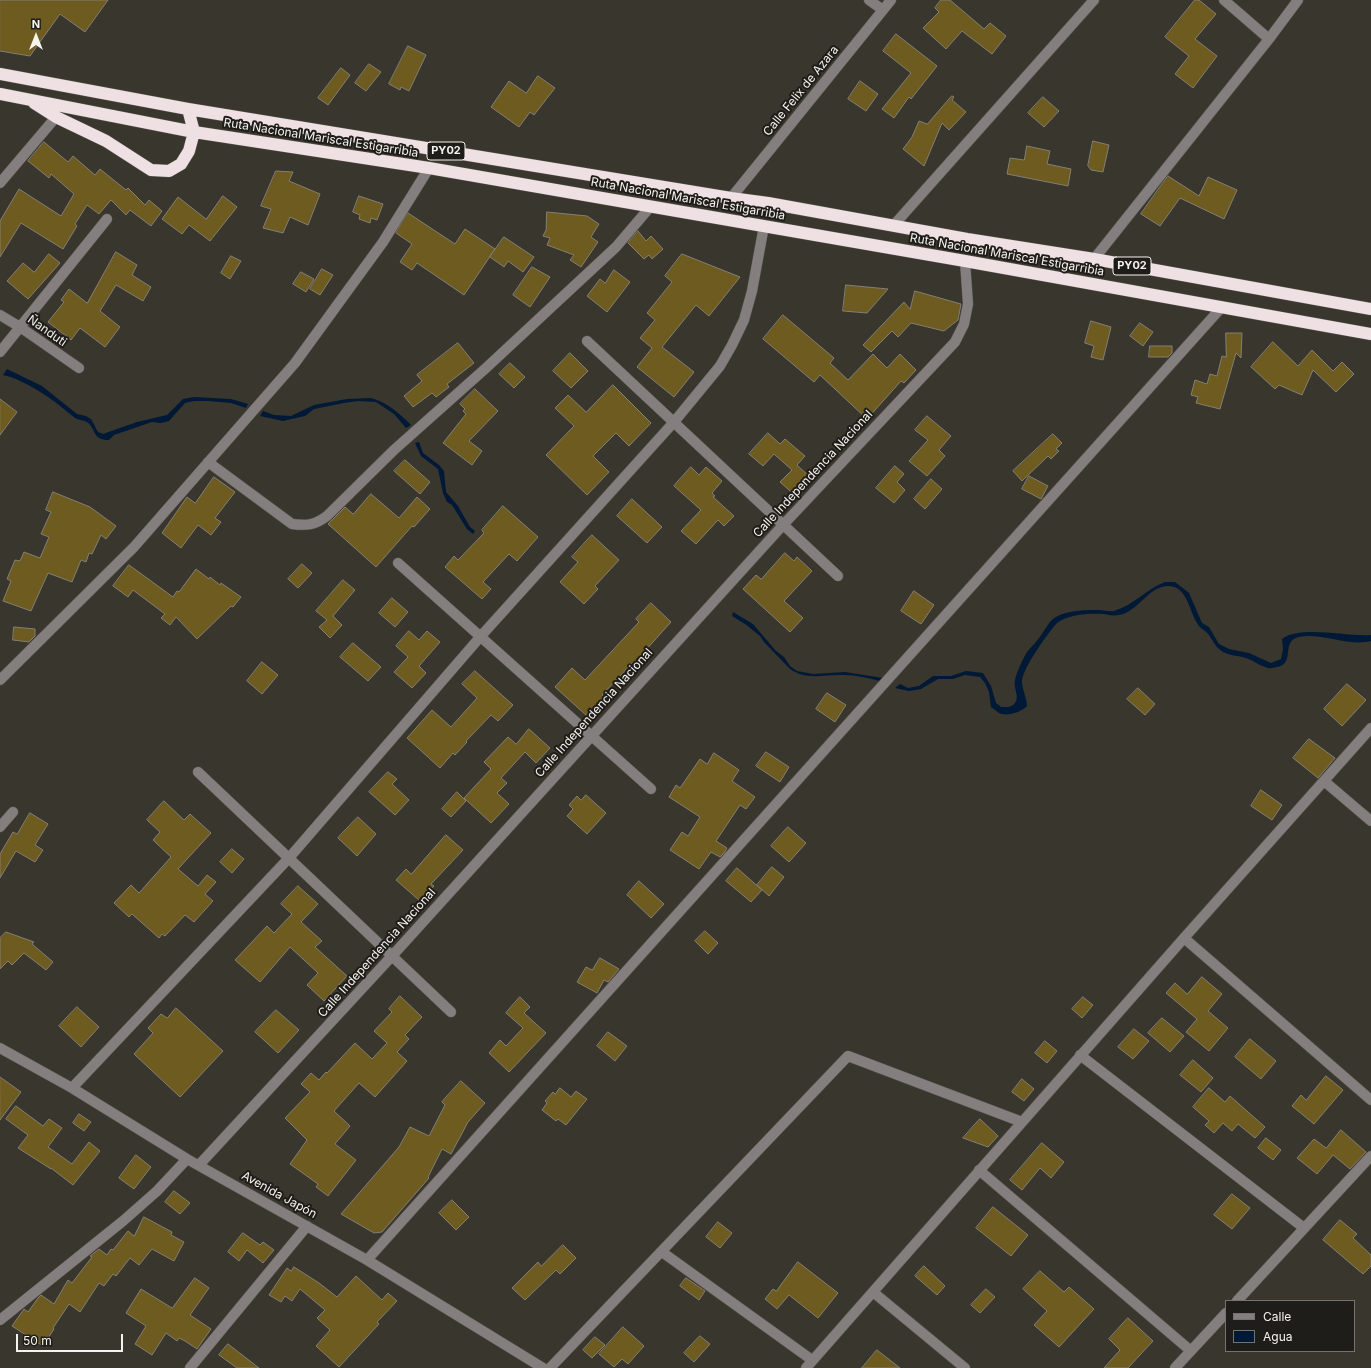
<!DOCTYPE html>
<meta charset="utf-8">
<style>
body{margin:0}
#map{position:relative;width:1371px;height:1368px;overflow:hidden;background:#39362d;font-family:Inter,sans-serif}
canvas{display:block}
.legend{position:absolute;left:1225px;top:1300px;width:130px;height:52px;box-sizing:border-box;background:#1f1d19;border:1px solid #75736e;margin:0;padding:5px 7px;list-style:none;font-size:12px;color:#f5f3ed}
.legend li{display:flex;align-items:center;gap:8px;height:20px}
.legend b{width:20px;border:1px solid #75736e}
.north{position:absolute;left:16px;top:16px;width:40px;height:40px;-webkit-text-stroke:3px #1f1d19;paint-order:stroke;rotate:0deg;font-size:11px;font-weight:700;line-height:16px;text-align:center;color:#f5f3ed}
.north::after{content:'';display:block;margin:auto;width:14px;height:18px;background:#f5f3ed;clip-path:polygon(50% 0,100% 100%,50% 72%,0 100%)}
.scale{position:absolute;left:16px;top:1334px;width:107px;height:18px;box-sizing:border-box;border:2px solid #f5f3ed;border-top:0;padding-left:5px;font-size:12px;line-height:14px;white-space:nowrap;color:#f5f3ed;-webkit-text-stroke:3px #1f1d19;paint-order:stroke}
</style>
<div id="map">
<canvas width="1371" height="1368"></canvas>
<ul class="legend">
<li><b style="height:5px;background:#847e7f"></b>Calle</li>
<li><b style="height:11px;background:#001936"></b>Agua</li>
</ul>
<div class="north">N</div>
<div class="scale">50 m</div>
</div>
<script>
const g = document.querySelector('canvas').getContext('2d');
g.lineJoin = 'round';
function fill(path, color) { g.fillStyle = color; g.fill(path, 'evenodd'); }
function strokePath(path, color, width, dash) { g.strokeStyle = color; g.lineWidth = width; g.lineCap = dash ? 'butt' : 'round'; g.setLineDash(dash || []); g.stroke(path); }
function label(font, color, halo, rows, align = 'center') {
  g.font = font + ' Inter,sans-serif'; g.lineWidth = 4; g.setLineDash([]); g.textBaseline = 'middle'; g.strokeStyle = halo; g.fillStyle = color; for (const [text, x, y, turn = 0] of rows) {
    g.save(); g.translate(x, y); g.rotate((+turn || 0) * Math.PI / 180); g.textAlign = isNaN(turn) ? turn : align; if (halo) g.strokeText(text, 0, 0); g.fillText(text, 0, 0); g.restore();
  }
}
fill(new Path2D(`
 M7 369 42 386 77 414 86 416 91 419 98 432 103 434 137 422 167 415 183 399 194 397 231 399 248 404 246 408 231 403 208 401H194L185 403 169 421 161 423 152 422 114 435 109 440C92 440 97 430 87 422 83 420 78 420 75 418 68 413 62 407 55 402 40 391 21 379 3 375Z
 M370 398C386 401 400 414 411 425L406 428 394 414 376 402 358 401 344 403 314 409 305 416 283 421 260 416 263 411 274 415 291 416 314 405 347 399Z
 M419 442 423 453 439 465 444 471 446 492 458 506 470 527 475 531 473 534 467 529 452 505 447 502 443 493 438 469 421 456 415 443Z
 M1165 582H1175L1189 593 1202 623 1209 627 1219 644 1229 649 1249 653 1271 663 1281 659 1283 649 1282 639C1301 625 1347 637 1371 635V641C1349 647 1321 632 1299 637 1280 641 1296 664 1277 667 1273 668 1269 669 1265 667 1258 665 1253 660 1246 658 1237 655 1225 656 1218 648 1213 643 1211 636 1205 631 1202 629 1199 627 1197 623 1189 610 1187 585 1167 586 1148 587 1138 612 1119 615 1113 616 1109 615 1104 614 1089 613 1069 614 1057 623 1047 634 1023 668 1022 681 1022 690 1027 698 1027 706 1021 712 1007 717 999 713 996 711 994 709 991 707L989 692 985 683 980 677 965 675 953 679H938L921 689 909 691 895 688 900 684 908 688 919 686 933 676H951L966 671 983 673 991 686 996 703 1001 707C1006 707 1011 708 1015 703 1020 696 1013 688 1015 680 1017 671 1023 659 1027 652 1031 647 1036 642 1039 638 1043 633 1046 627 1050 622 1060 610 1084 610 1099 610 1104 610 1110 612 1114 611 1134 605 1146 589 1165 582Z
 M733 612 753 624 776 651 784 657 790 666 797 671 813 674 845 672 883 678 880 681C868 678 856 675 844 675 824 674 807 681 790 669L764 642 760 636 745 624 732 616Z`), '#001936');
const building = new Path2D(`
 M0 0H108L85 32 60 14 30 56 0 51Z
 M941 0H950L984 29 990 23 1006 36 992 54 962 31 946 49 923 28 939 12 935 8Z
 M1195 0H1199L1216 14 1195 39 1217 56 1193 88 1175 74 1189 56 1165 37Z
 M896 34 937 66 911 99 909 97 894 118 882 109 911 73 883 51Z
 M408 46 426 55 409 91 401 87 400 90 389 84Z
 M369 64 381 72 366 91 355 83Z
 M341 68 350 75 328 105 318 98Z
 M538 76 555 88 534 115 530 112 519 127 491 107 509 81 526 93Z
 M860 81 878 94 866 111 848 99Z
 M952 96 954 97 952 100 966 112 949 130 942 123 924 166 903 149 912 137 919 121 927 124Z
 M1043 97 1059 111 1044 127 1028 113Z
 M1093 141 1109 145 1103 172 1091 170 1088 166Z
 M44 142 68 162 73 156 95 175 100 169 126 190 128 188 145 205 149 200 162 211 151 226 130 210 126 215 111 200 99 214 87 205 75 224 77 226 63 249 21 223 0 257V221L19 189 61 216 74 194 51 174 49 178 28 161Z
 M1027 146 1050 151 1047 164 1071 169 1068 186 1007 174 1010 158 1024 160Z
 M276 171 293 172 289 181 320 194 308 225 290 217 283 233 263 228 271 209 261 206Z
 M1168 176 1199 196 1208 177 1237 190 1224 219 1180 198 1160 226 1141 214Z
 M223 196 237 207 210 241 189 225 182 234 162 219 178 197 206 219Z
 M359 196 383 204 377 220 371 218 370 223 359 219 360 215 353 212Z
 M547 212 587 216 599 224 591 237 598 242 581 267 570 260 574 255 547 245 550 238 543 236 546 230Z
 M408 213 455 244 465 229 495 249 464 295 417 263 412 270 400 262 412 244 396 233Z
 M638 231 646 241 651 236 663 249 652 259 649 255 644 259 628 243Z
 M504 237 534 257 523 272 508 261 504 267 490 257Z
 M116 252 137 265 132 275 151 287 143 301 116 285 100 311 120 327 105 347 80 328 71 340 48 322 64 302 61 300 69 289 87 303Z
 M49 254 60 263 28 299 7 281 23 263 34 272Z
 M682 254 740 277 709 316 696 305 662 347 694 372 674 397 637 367 652 348 640 338 655 320 647 313 672 282 665 276Z
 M231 256 241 261 230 279 221 273Z
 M532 267 550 277 530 307 513 295Z
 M322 269 333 275 320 295 310 289Z
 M614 270 630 282 607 312 587 296 600 279 605 283Z
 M301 272 314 279 306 292 293 284Z
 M846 285 888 289 867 313 843 311Z
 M915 291 961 304 958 320 944 331 911 323 898 337 892 331 871 352 863 345 904 302 910 309Z
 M783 315 834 358 830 363 848 380 873 354 887 368 900 354 916 370 904 383 901 381 867 419 820 375 814 382 763 339Z
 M1091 321 1111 327 1103 360 1091 357 1094 346 1085 343Z
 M1140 323 1153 332 1143 346 1130 336Z
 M1226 333H1242L1241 358 1236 353 1220 409 1196 403 1198 397 1191 395 1195 380 1207 384 1210 374 1217 376 1222 356 1226 357Z
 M1273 342 1298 366 1312 350 1333 371 1342 362 1354 374 1336 392 1313 370 1302 395 1279 385 1275 389 1251 367Z
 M458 343 474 363 447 384 449 387 436 397 432 393 413 407 404 396 422 381 417 375Z
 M1150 346H1172V353L1168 357H1149Z
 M570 353 588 371 571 388 553 371Z
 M510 363 525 377 514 388 499 374Z
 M613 385 651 423 629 446 616 433 593 456 609 472 587 495 546 455 574 426 555 408 568 395 586 412Z
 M475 389 498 411 469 441 482 451 472 465 443 443 466 414 463 411 465 409 460 404Z
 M0 399 17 412 0 435Z
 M927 416 951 436 939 450 945 456 927 476 909 461 928 440 915 430Z
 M768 433 780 444 785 439 805 456 797 465 813 480 797 497 780 482 792 470 774 454 763 466 749 454Z
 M1053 434 1062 443 1056 449 1059 451 1051 459 1048 456 1022 481 1013 471Z
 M405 460 430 482 420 494 394 471Z
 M895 466 904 474 897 482 905 490 894 503 876 488Z
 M691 467 699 475 706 467 722 481 712 493 715 496 713 497 734 516 724 526 718 520 696 544 681 531 701 510 674 486Z
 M1029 476 1048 486 1041 499 1022 489Z
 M214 477 235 492 215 518 221 522 211 535 198 525 181 548 162 533 187 497 195 503Z
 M931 479 942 489 925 509 914 499Z
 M53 492 90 507 116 526 106 539 101 535 92 554 89 553 86 562 81 560 72 582 48 573 31 611 3 601 11 581 7 579 15 560 20 561 24 552 40 558 49 537 41 534 51 512 46 510Z
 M371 494 399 518 417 497 430 509 414 527 412 526 376 567 328 524 345 507 353 514Z
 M632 499 662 527 647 543 617 516Z
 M503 506 538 537 517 561 509 554 483 582 491 589 482 599 445 567 454 556 458 560 484 533 482 530Z
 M592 535 619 560 595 586 598 589 584 604 560 582 578 562 572 557Z
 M785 553 794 561 797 557 812 571 784 601 803 618 790 632 743 589 756 575 761 579Z
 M302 564 312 573 298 588 288 579Z
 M129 565 173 597 177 591 179 592 196 569 209 579 210 577 220 585 221 583 241 597 233 607 231 606 197 639 176 617 170 625 161 618 165 614 133 590 128 597 113 586Z
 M343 580 355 590 333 616 342 625 330 638 319 627 327 620 316 611Z
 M914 591 934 605 921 624 901 611Z
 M392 598 408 612 395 627 379 613Z
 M651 603 671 622 644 652 649 656 639 667 633 662 602 695 604 697 587 716 555 687 572 668 585 680 639 622 636 619Z
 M14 627 35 629V636L29 642 13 640Z
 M409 631 419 640 427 631 440 642 419 666 426 673 412 688 394 672 408 657 396 646Z
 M353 643 381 667 368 681 340 657Z
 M262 662 278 675 262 694 247 681Z
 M475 671 513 705 498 721 491 715 466 741 467 742 455 755 453 753 440 768 407 738 432 710 451 727 477 698 462 684Z
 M1347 684 1366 700 1342 726 1324 709Z
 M1138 688 1155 704 1145 715 1127 699Z
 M827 693 846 705 835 722 816 709Z
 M529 729 550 748 536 763 525 752 501 778 507 783 497 793 509 804 491 823 464 798 491 769 484 762 508 737 516 744Z
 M1309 739 1335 758 1318 778 1293 758Z
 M766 752 789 767 780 782 756 766Z
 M714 753 739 770 732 781 755 797 746 809 740 805 716 841 727 848 724 853 720 857 711 852 699 869 670 850 682 832 688 836 700 817 669 797 676 785 680 788 700 759 707 764Z
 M388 772 397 779 392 784 409 800 395 815 369 792Z
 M1261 790 1282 805 1272 820 1251 806Z
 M457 792 466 801 451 817 442 809Z
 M586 795 606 813 587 834 567 816 573 809 569 805 577 796 581 800Z
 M164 801 184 820 190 814 211 833 178 869 198 886 207 875 216 882 205 894 213 901 194 922 185 915 165 936 162 934 159 938 132 914 129 917 114 903 131 885 139 893 171 857 153 840 160 832 147 820Z
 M30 813 48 824 35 845 43 850 35 862 16 851 0 878V854L13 832 17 834Z
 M358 817 376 834 357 856 338 838Z
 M788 827 806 843 789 862 771 846Z
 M446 835 463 850 431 884 434 886 420 901 396 880 406 869 411 874Z
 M232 849 244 859 232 873 220 862Z
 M772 867 784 877 769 896 757 885Z
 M737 868 762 890 751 902 726 881Z
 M639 881 664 904 651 918 627 895Z
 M298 886 318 904 301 922 322 941 315 947 347 976 324 1001 307 985 318 973 290 947 260 982 235 960 267 926 274 933 292 914 281 904Z
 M705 931 718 943 708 954 695 941Z
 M6 932 34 942 32 944 53 962 46 970 24 953 12 965 8 961 0 969V938Z
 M600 958 619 969 608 982 604 980 597 993 577 982 586 967 592 970Z
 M1202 977 1222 994 1208 1011 1228 1028 1209 1051 1186 1032 1197 1019 1166 993 1175 983 1187 994Z
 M400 996 422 1017 405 1035 409 1039 397 1052 407 1061 375 1097 359 1083 334 1111 350 1126 335 1144 356 1160 328 1196 316 1187 318 1184 290 1164 307 1140 285 1118 310 1092 301 1084 311 1073 319 1080 326 1072 327 1073 355 1043 372 1059 387 1043 374 1031 392 1012 389 1009Z
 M520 997 530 1007 524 1013 546 1033 509 1072 489 1053 500 1040 506 1046 523 1028 506 1013Z
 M1083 997 1093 1005 1082 1018 1072 1009Z
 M77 1007 99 1027 81 1047 59 1026Z
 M176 1008 223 1051 180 1097 134 1054 153 1033 148 1028 161 1014 167 1018Z
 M276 1010 299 1030 278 1053 255 1032Z
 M1162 1018 1184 1036 1170 1052 1148 1033Z
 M1134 1029 1149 1041 1133 1059 1118 1047Z
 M608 1032 627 1046 615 1061 597 1046Z
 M1250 1039 1276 1061 1261 1079 1235 1057Z
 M1045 1041 1057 1051 1047 1063 1035 1053Z
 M1193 1060 1213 1078 1201 1092 1180 1075Z
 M1326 1076 1343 1090 1314 1124 1292 1106 1301 1095 1306 1100Z
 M0 1077 21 1092 0 1120Z
 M1022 1079 1034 1089 1024 1101 1012 1092Z
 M461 1081 485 1103 468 1122 451 1154 442 1149 428 1177 429 1178 382 1232 374 1233 341 1214 399 1147 410 1127 429 1136 445 1105 442 1102Z
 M560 1088 571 1097 576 1091 587 1099 566 1125 558 1119 556 1121 542 1110 547 1103 545 1101 553 1092 555 1094Z
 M1209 1088 1225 1102 1230 1096 1265 1127 1255 1138 1238 1124 1232 1131 1223 1123 1214 1133 1205 1125 1209 1121 1193 1107Z
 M16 1106 43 1126 49 1119 62 1128 48 1147 72 1164 89 1142 100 1151 73 1185 51 1168V1169L18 1148 28 1135 6 1119Z
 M79 1114 91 1122 84 1131 73 1123Z
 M980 1119 998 1136 988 1147 963 1138Z
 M1341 1130 1366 1152 1350 1169 1333 1155 1317 1174 1297 1158 1314 1139 1326 1148Z
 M1266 1138 1281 1150 1273 1160 1258 1148Z
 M1042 1143 1064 1162 1051 1178 1040 1168 1022 1190 1010 1180Z
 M136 1155 151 1167 134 1189 119 1178Z
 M174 1191 190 1203 180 1214 165 1202Z
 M1232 1194 1250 1208 1232 1229 1214 1215Z
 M452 1200 469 1217 456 1230 439 1213Z
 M993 1207 1028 1235 1011 1256 976 1228Z
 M144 1217 172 1232 171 1235 184 1242 174 1261 152 1249 139 1265 130 1258 116 1276 113 1274 104 1286 99 1283 80 1312 69 1304 53 1328 54 1329 43 1346 12 1326 24 1309 28 1312 38 1298 41 1295 54 1304 68 1280 72 1283 92 1257 90 1256 99 1249 107 1255 111 1249 113 1250 128 1231 134 1236Z
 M1340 1220 1357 1234 1353 1238 1371 1255V1266L1363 1274 1323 1240Z
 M718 1222 732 1233 720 1248 706 1237Z
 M243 1233 260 1245 263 1242 274 1250 263 1263 247 1250 239 1261 228 1252Z
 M563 1245 576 1258 560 1274 556 1270 525 1300 512 1288 538 1262 541 1266Z
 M798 1262 838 1293 818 1318 789 1295 777 1309 765 1299 773 1289 776 1291Z
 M924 1266 945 1286 937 1295 915 1276Z
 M294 1267 319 1283 337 1297 356 1276 382 1300 388 1293 397 1301 377 1322 379 1324 339 1367 316 1346 330 1330 317 1318 325 1310 300 1289 292 1301 285 1296 281 1302 269 1295 287 1268 291 1271Z
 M1040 1271 1064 1292 1069 1287 1094 1309 1059 1347 1034 1325 1047 1311 1023 1289Z
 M195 1278 209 1288 190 1315 211 1329 197 1349 185 1341 179 1338 177 1341 166 1333 152 1355 135 1344 146 1326 126 1313 141 1289 172 1308Z
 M686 1278 705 1291 699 1300 680 1286Z
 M986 1289 995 1297 980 1313 971 1305Z
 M1128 1318 1153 1341 1128 1368H1104L1120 1350 1109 1339Z
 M623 1327 644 1346 628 1364 622 1359 614 1367 599 1354Z
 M700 1336 710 1344 694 1362 684 1353Z
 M595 1337 605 1345 592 1358 583 1350Z
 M228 1344 259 1368H237L219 1355Z
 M877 1350 900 1368H862Z`);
fill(building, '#6e5b20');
strokePath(building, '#837f75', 1);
const minor = new Path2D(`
 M869 0 883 10
 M1224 0 1269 39
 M0 183 56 117
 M731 198 891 0
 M893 226 1094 0
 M1094 259 1269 39 1298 0
 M0 315 20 327 79 368
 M587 341 838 576
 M0 352 107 219
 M208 462 292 524C307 526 315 525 327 516L394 450 486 368 616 247 651 206
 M398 563 651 789
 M0 680 134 547 295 363 383 242 429 168
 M198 772 451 1012
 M1324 781 1371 821
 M0 827 13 812
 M1184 938 1371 1100
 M0 1048 72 1088 187 1159 367 1260 543 1368
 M1080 1055 1304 1228
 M72 1088 289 858 481 636 674 422 720 366 732 345 744 320 752 291 764 226
 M199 1165 392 956 783 525 955 342 964 324 968 304 965 261
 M979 1170 1191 1351
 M662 1252 812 1360
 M367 1260 1221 308
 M873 1292 965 1368
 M1237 1301 1371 1156
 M0 1320 123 1221 157 1191 187 1159
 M190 1368 307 1226
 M550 1368 848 1056 1022 1122
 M806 1368 1184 938 1371 728
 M1175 1368 1226 1313`);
const highway = new Path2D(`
 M0 74 188 109 731 198 768 203 967 239 1094 259 1371 309
 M0 94 194 132 429 168 965 261 1371 334
 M34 103 56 117 106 141 151 170 169 171 181 164 189 151 194 132 188 109`);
strokePath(minor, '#57544c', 11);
strokePath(highway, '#57544c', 13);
strokePath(minor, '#847e7f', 10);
strokePath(highway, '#efe1e3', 12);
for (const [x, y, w] of [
 [446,151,38],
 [1132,266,38]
]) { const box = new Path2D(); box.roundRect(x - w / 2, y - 9, w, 18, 3); g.fillStyle = '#1f1d19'; g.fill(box); strokePath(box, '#f5f3ed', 1); }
label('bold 11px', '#f5f3ed', null, [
 ["PY02",446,151],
 ["PY02",1132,266]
]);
label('12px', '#f5f3ed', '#1f1d19', [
 ["Calle Felix de Azara",801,91,-51],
 ["Ruta Nacional Mariscal Estigarribia",321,138,9],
 ["Ruta Nacional Mariscal Estigarribia",688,199,10],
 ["Ruta Nacional Mariscal Estigarribia",1007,255,10],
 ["Ñanduti",47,331,35],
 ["Calle Independencia Nacional",813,474,-47],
 ["Calle Independencia Nacional",594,713,-48],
 ["Calle Independencia Nacional",377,953,-48],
 ["Avenida Japón",279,1195,29]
]);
</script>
